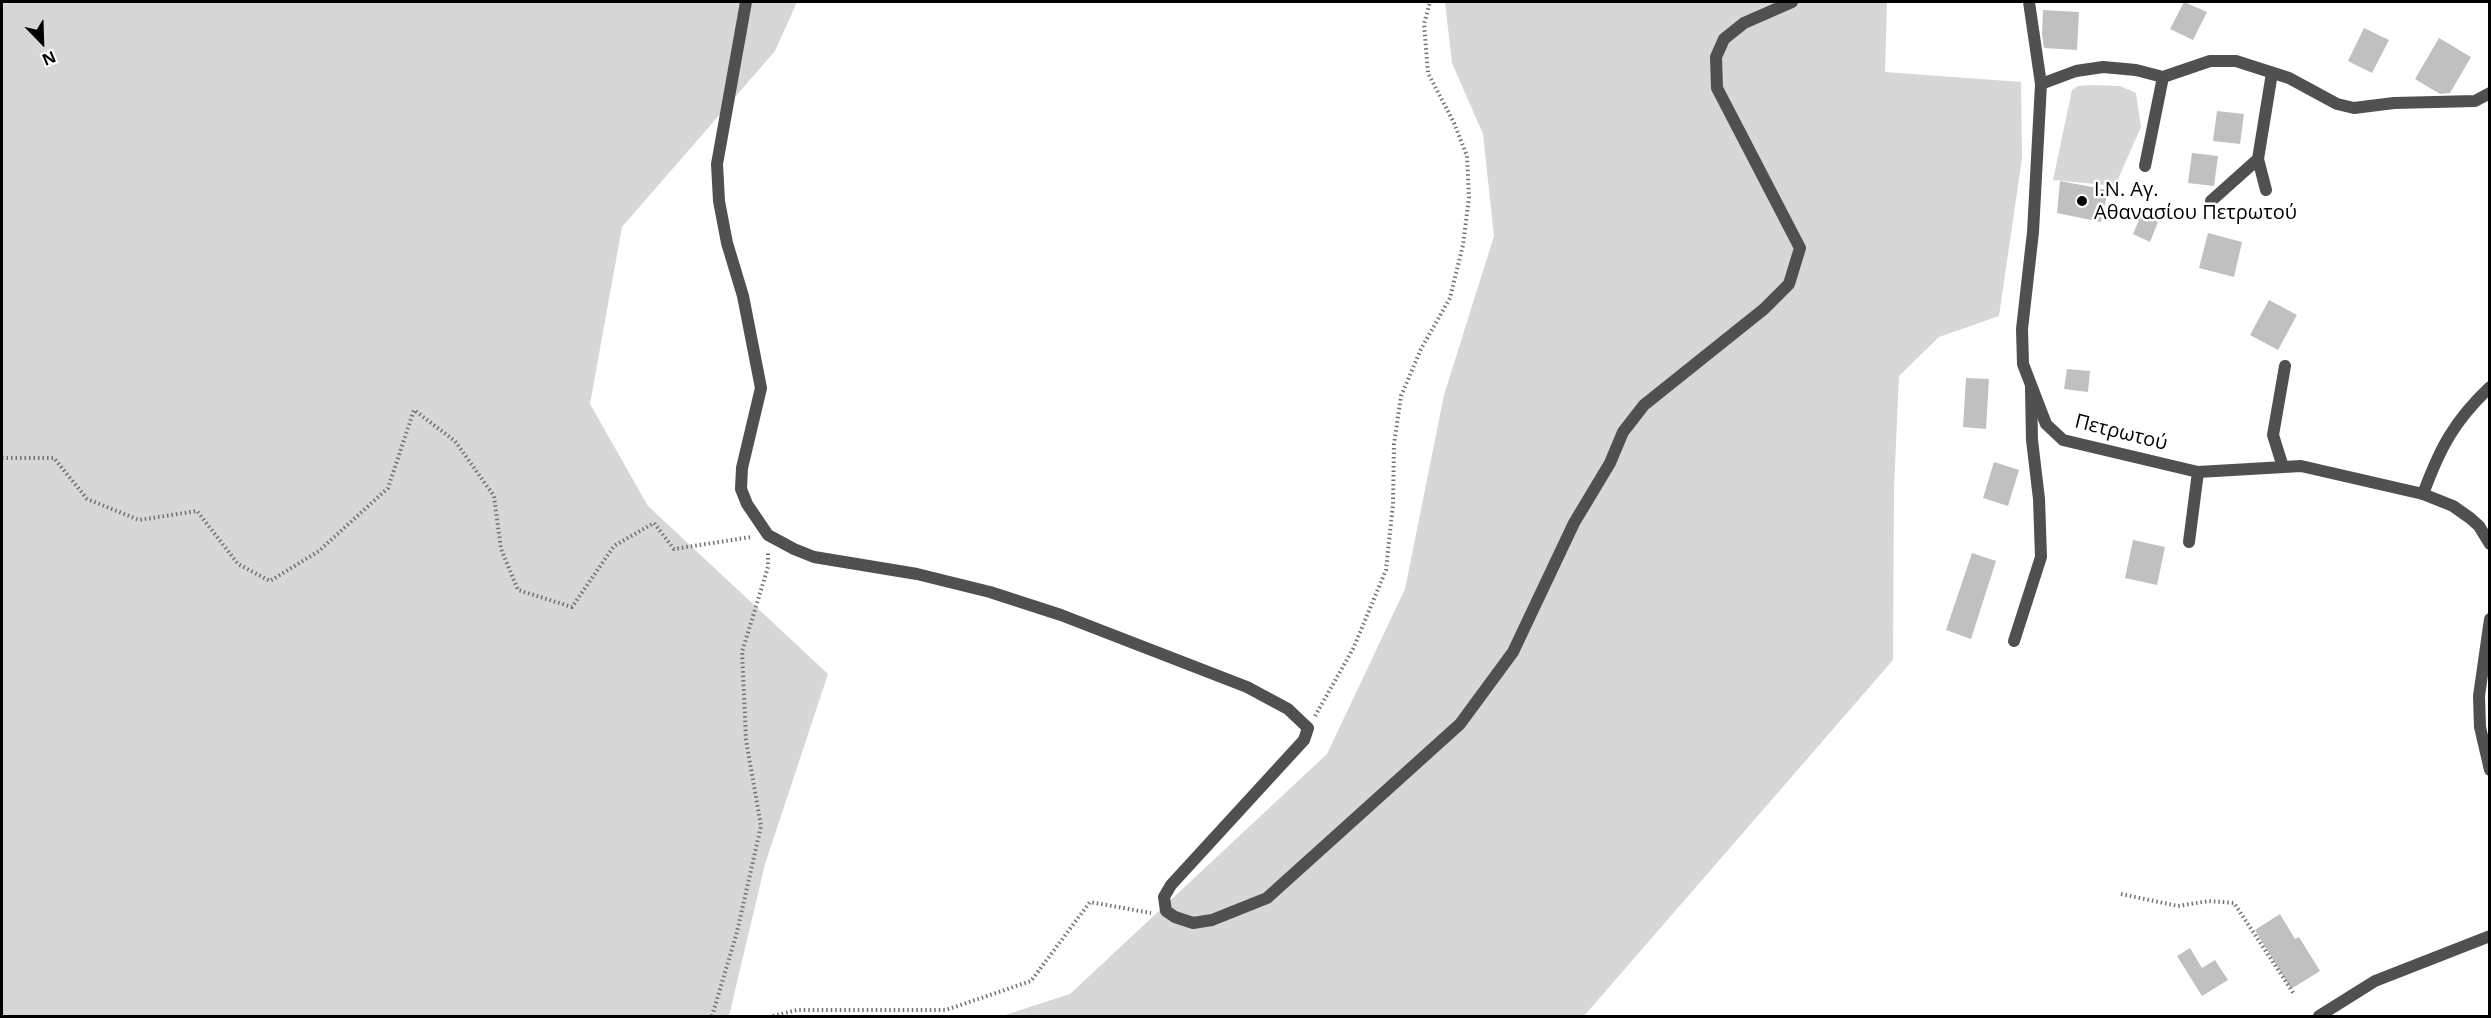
<!DOCTYPE html>
<meta charset="utf-8">
<style>
body{margin:0}
#map{position:relative;width:2491px;height:1018px;overflow:hidden;background:#fff;font-family:"Open Sans",sans-serif}
canvas{display:block}
.frame{position:absolute;inset:0;border:3px solid #000;pointer-events:none}
.north{position:absolute;left:12px;top:12px;width:60px;height:60px;-webkit-text-stroke:4px #fff;paint-order:stroke;rotate:157deg;font-size:16px;font-weight:700;line-height:24px;text-align:center;color:#000}
.north::after{content:'';display:block;margin:auto;width:21px;height:27px;background:#000;clip-path:polygon(50% 0,100% 100%,50% 72%,0 100%)}
</style>
<div id="map">
<canvas width="2491" height="1018"></canvas>
<div class="frame"></div>
<div class="north">N</div>
</div>
<script>
const g = document.querySelector('canvas').getContext('2d');
g.lineJoin = 'round';
function fill(path, color) { g.fillStyle = color; g.fill(path, 'evenodd'); }
function strokePath(path, color, width, dash) { g.strokeStyle = color; g.lineWidth = width; g.lineCap = dash ? 'butt' : 'round'; g.setLineDash(dash || []); g.stroke(path); }
function label(font, color, halo, rows, align = 'center') {
  g.font = font + ' "Open Sans",sans-serif'; g.lineWidth = 5; g.setLineDash([]); g.textBaseline = 'middle'; g.strokeStyle = halo; g.fillStyle = color; for (const [text, x, y, turn = 0] of rows) {
    g.save(); g.translate(x, y); g.rotate((+turn || 0) * Math.PI / 180); g.textAlign = isNaN(turn) ? turn : align; if (halo) g.strokeText(text, 0, 0); g.fillText(text, 0, 0); g.restore();
  }
}
fill(new Path2D(`
 M2 2H797L775 51 622 227 590 404 648 506 828 674 765 864 729 1016H2Z
 M1445 2H1887L1885 72 2021 82 2022 158 1999 316 1939 337 1899 376 1894 487 1893 660 1584 1016H1002L1070 994 1327 754 1405 589 1444 395 1494 236 1483 134 1452 63Z
 M2092 85 2120 86 2136 93 2141 127 2115 186 2053 180 2072 90 2078 86Z`), '#d7d7d7');
fill(new Path2D(`
 M2184 2 2207 12 2193 40 2170 29Z
 M2043 10 2079 12 2077 50 2044 48 2042 34Z
 M2364 28 2389 40 2372 73 2348 61Z
 M2439 38 2471 57 2450 93 2440 94 2415 79Z
 M2217 111 2244 114 2240 144 2213 141Z
 M2192 153 2218 156 2214 186 2188 183Z
 M2060 181 2108 190 2101 222 2057 213Z
 M2141 215 2158 222 2150 242 2133 234Z
 M2208 233 2242 242 2234 277 2199 268Z
 M2269 300 2297 315 2278 350 2250 335Z
 M2067 369 2090 371 2088 392 2064 389Z
 M1966 378 1989 379 1986 429 1963 427Z
 M1994 462 2019 470 2008 506 1983 498Z
 M2133 540 2165 547 2157 585 2125 578Z
 M1972 553 1996 561 1971 639 1946 630Z
 M2280 914 2295 939 2299 937 2320 971 2291 989 2255 930Z
 M2190 948 2202 968 2215 960 2228 980 2202 996 2177 956Z`), '#c0c0c0');
strokePath(new Path2D(`
 M2 458H54L87 499 139 520 197 511 238 564 270 581 319 551 388 488 414 410 455 441 494 496 501 549 518 590 572 607 614 546 654 523 674 549 751 537
 M1315 716 1353 649 1386 570 1393 504 1394 444 1401 396 1421 349 1450 298 1463 245 1469 197 1467 156 1454 123 1428 73 1424 24 1430 2
 M2121 894 2178 906 2209 901 2234 903 2294 994
 M712 1016 737 932 761 826 746 740 742 652 768 567V552
 M773 1016 797 1010H946L1031 981 1090 902 1151 913`), '#727272', 4, [1.5, 3]);
strokePath(new Path2D(`
 M2283 467 2273 435 2285 366
 M2014 641 2041 557 2039 499 2032 440 2031 388`), '#505050', 12);
strokePath(new Path2D(`
 M2041 84 2076 71 2103 67 2136 70 2163 77 2210 61H2236L2289 78 2337 104 2354 108 2394 103 2475 101 2490 93
 M2258 159 2266 190
 M2145 166 2163 77
 M2211 201 2258 159 2272 73
 M2423 494C2440 448 2454 421 2490 387
 M2189 542 2198 472
 M2319 1016 2375 981 2490 936`), '#505050', 12);
strokePath(new Path2D(`
 M746 2 717 164 719 201 727 243 743 296 761 388 742 468 741 489 747 504 768 535 794 549 814 557 917 574 990 592 1061 615 1247 687 1288 709 1308 728 1304 740 1171 885 1164 897 1166 911 1175 917 1193 923 1212 920 1267 898 1460 724 1513 652 1574 523 1610 463 1623 432 1644 405 1764 309 1789 284 1800 248 1717 88 1716 57 1724 39 1744 23 1792 2
 M2029 2 2041 84 2033 232 2022 329 2023 364 2046 424 2063 440 2198 472 2301 466 2423 494 2453 506 2470 518 2479 526 2490 544
 M2490 619 2479 696 2480 727 2490 770`), '#505050', 12);
for (const [x, y, r, color] of [
 [2082,201,6,"#000"]
]) { const dot = new Path2D(); dot.arc(x, y, r, 0, 2 * Math.PI); g.fillStyle = color; g.fill(dot); strokePath(dot, '#fff', 2); }
label('20px', '#000', '#fff', [
 ["Ι.Ν. Αγ.",2094,190],
 ["Αθανασίου Πετρωτού",2094,213]
], 'left');
label('20px', '#000', '#fff', [
 ["Πετρωτού",2121,433,14]
]);
</script>
